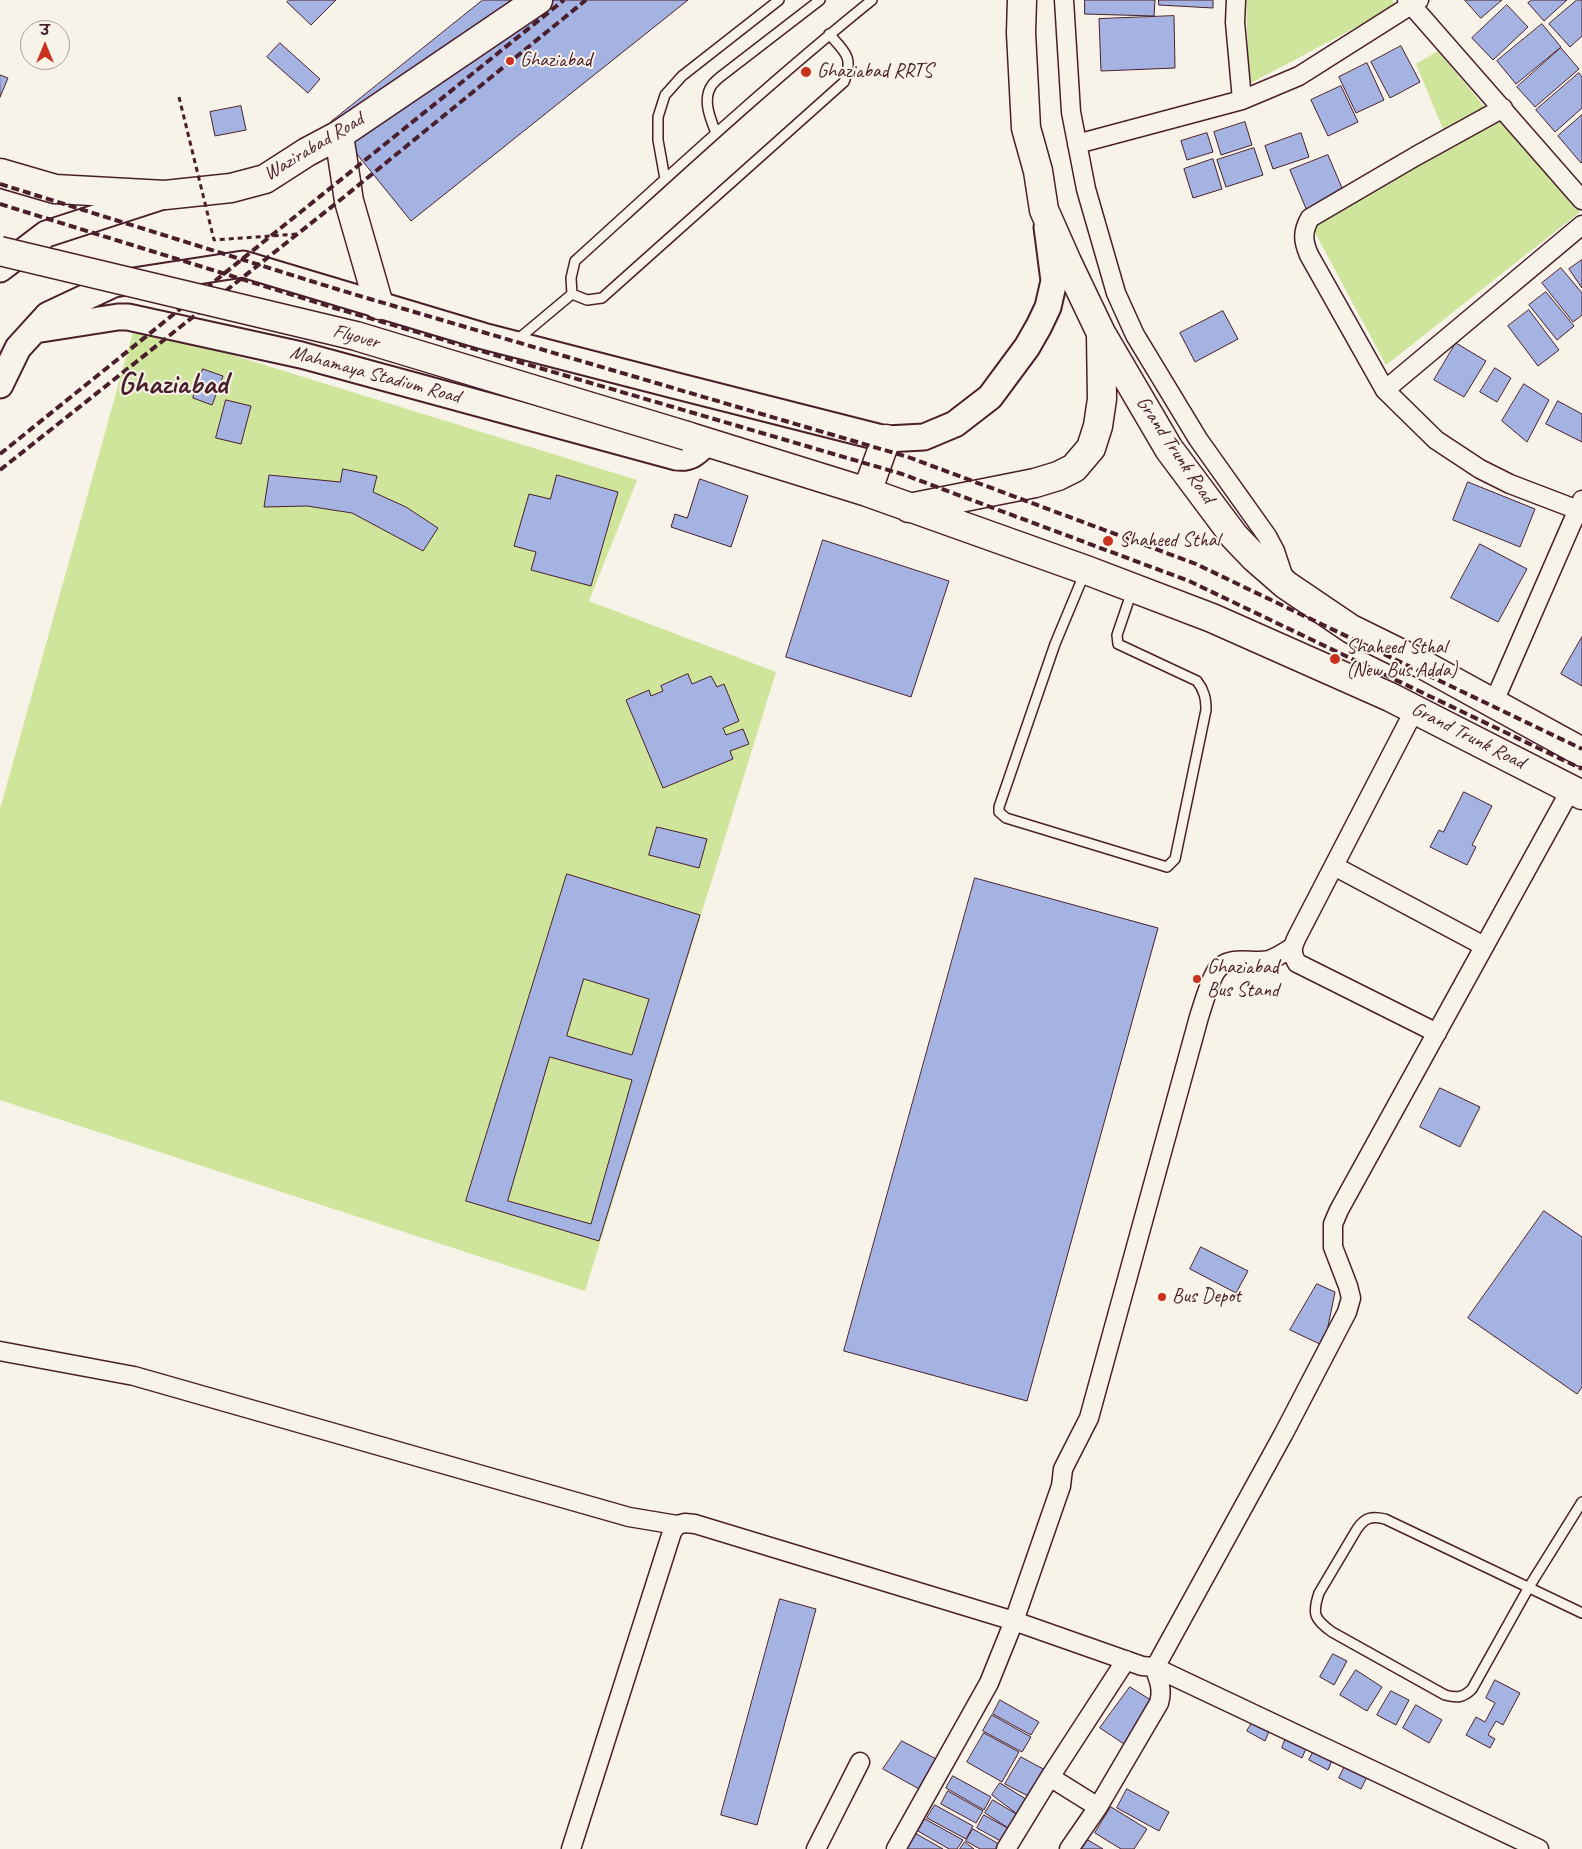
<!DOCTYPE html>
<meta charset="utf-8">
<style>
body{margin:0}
#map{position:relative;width:1582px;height:1849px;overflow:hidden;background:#f7f3e8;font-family:Caveat,"Playpen Sans Deva",sans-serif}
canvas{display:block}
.north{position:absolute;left:20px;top:20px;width:50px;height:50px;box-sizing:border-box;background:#f7f3e8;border:1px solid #b29e9c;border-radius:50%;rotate:0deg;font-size:14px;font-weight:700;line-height:20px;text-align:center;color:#4a1f2b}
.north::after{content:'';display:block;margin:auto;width:18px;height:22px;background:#c8321e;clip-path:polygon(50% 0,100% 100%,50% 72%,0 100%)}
</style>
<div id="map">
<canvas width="1582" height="1849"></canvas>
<div class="north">उ</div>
</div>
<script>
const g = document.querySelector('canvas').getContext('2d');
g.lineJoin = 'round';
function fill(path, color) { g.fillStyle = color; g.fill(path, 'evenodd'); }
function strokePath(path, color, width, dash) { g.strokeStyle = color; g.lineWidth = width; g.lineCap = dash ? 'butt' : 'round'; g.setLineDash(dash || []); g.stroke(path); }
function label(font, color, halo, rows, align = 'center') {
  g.font = font + ' Caveat,sans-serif'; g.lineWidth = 4; g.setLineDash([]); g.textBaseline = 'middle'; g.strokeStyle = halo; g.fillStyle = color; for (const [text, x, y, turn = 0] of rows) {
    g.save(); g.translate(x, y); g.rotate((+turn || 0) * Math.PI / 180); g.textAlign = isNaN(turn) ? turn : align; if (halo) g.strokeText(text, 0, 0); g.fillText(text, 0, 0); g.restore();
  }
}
fill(new Path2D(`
 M1246 0H1392L1396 6 1249 84Z
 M1438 51 1488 111 1445 134 1416 64Z
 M1503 114 1580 212 1386 365 1312 227Z
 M135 325 637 480 589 601 776 672 585 1291 0 1100V809Z`), '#cee59b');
const building = new Path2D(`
 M289 0H336L311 25 287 2Z
 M483 0H688L411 221 331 122Z
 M1085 0H1155L1154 16 1085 14Z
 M1159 0H1213V8L1159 5Z
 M1465 0H1502L1481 18Z
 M1532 0H1567L1544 21 1528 3Z
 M1577 0H1582V36L1570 47 1549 24Z
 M1507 5 1528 27 1493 60 1472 38Z
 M1174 16 1175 68 1101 71 1099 19Z
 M1542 24 1561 47 1516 84 1497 61Z
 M280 43 320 79 308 93 267 57Z
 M1401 46 1420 82 1390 98 1371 62Z
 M1561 48 1579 69 1535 107 1517 87Z
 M1367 63 1384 100 1356 113 1339 77Z
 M1579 73 1582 77V108L1555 132 1536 110Z
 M0 75 8 78 0 97Z
 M1341 86 1358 122 1328 136 1311 100Z
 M241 106 246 130 215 136 210 112Z
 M1582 115V162L1581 163 1558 136Z
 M1245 122 1252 145 1221 155 1214 132Z
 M1207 133 1213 152 1187 160 1181 141Z
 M1301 133 1309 157 1273 169 1265 146Z
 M1254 148 1263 175 1226 187 1217 160Z
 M1328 155 1345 195 1307 211 1290 170Z
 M1213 159 1222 189 1193 198 1184 169Z
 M1582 260V288L1569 269Z
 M1561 268 1582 293V315L1573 322 1542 283Z
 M1546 292 1574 326 1557 340 1529 305Z
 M1529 310 1559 350 1538 366 1508 326Z
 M1223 311 1238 339 1195 362 1180 333Z
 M1456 343 1486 361 1464 397 1434 380Z
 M1495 368 1511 378 1497 402 1480 392Z
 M203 369 223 376 212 405 193 398Z
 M1524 384 1549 400 1527 442 1502 421Z
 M226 400 251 406 241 444 216 438Z
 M1558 401 1582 414V442L1546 424Z
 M343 469 377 476 373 492 406 507 438 528 423 551 352 513 307 506 264 507 269 475 340 482Z
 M557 475 618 492 591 586 531 570 536 552 514 546 529 494 550 499Z
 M700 479 748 496 731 547 671 527 675 514 687 518Z
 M1468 482 1535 509 1520 547 1453 520Z
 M823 540 949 581 911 697 786 657Z
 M1480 544 1527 569 1498 622 1451 598Z
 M1582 637V686L1561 674Z
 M688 674 692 684 711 676 717 687 724 684 739 721 723 728 726 735 743 729 749 744 730 751 733 759 663 788 626 700 649 690 651 696 663 691 661 686Z
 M1464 792 1492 806 1472 845 1476 847 1467 865 1430 847 1439 830 1443 832Z
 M657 827 707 839 699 868 649 855Z
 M567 874 700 915 599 1241 466 1201ZM584 979 649 999 632 1055 567 1036Z
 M975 878 1158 928 1027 1401 844 1351Z
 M550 1057 632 1080 591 1224 508 1201Z
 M1440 1088 1480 1107 1460 1147 1420 1127Z
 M1544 1211 1582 1237V1387L1577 1394 1468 1318Z
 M1201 1247 1248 1271 1236 1293 1190 1269Z
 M1317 1284 1335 1292 1324 1346 1290 1330Z
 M780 1599 816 1609 757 1825 721 1815Z
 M1333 1654 1347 1661 1334 1685 1320 1677Z
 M1356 1670 1382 1687 1367 1711 1340 1695Z
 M1495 1680 1520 1693 1503 1725 1496 1721 1488 1735 1495 1739 1490 1748 1466 1735 1476 1717 1485 1722 1495 1703 1486 1698Z
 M1130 1687 1154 1702 1127 1746 1100 1728Z
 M1391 1691 1409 1700 1396 1725 1377 1715Z
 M1000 1700 1039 1722 1031 1735 993 1714Z
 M1416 1705 1442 1720 1429 1743 1403 1728Z
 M992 1715 1031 1737 1022 1752 983 1731Z
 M1254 1720 1270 1729 1265 1741 1247 1731Z
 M984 1733 1019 1752 1002 1782 967 1762Z
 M1287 1735 1307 1746 1302 1758 1282 1748Z
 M902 1741 940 1761 921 1790 883 1769Z
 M1315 1749 1333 1758 1328 1770 1309 1760Z
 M1021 1757 1047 1771 1030 1797 1005 1784Z
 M1346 1764 1368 1775 1361 1789 1339 1778Z
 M953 1776 991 1797 984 1810 946 1788Z
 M1000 1783 1029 1801 1021 1817 992 1795Z
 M1127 1789 1169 1812 1159 1831 1117 1808Z
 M948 1791 983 1811 976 1823 941 1804Z
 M993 1800 1021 1817 1013 1831 985 1813Z
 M935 1805 973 1826 966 1839 927 1818Z
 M1111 1807 1147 1829 1134 1849H1121L1095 1833Z
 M984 1815 1013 1831 1006 1844 977 1828Z
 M925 1819 963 1840 957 1849H949L918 1831Z
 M973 1829 1004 1847 1003 1849H980L966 1841Z
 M913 1832 943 1849H905Z
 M1088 1840 1103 1849H1082Z
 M965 1842 974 1849H960Z`);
fill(building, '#a5b3e3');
strokePath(building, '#4a1f2b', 1);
const lane = new Path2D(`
 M716 133C710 118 702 99 712 85 715 81 720 77 724 74L820 0
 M665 179 658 140V117L665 95 682 76 779 0
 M572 294 587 300 602 298 844 82C854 57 845 52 829 34
 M517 340 572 294 571 278 575 261C672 173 769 83 872 0
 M1085 572 1055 644 999 807V812L1006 818 1167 867 1175 859 1206 710C1206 698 1204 690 1197 681L1118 644 1117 635 1132 591
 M1582 1502 1529 1587 1472 1689C1463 1698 1457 1698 1445 1695L1332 1632C1314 1619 1312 1614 1319 1593L1357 1529C1365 1517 1372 1516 1385 1519L1582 1613`);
const street = new Path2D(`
 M1064 0 1071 112 1086 189 1116 293 1135 335 1198 439 1267 536 1275 551 1285 581
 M1236 0 1235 22 1242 100
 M1407 0 1582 200
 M1503 108 1416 156 1310 218C1302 232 1303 241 1309 255L1385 390 1436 440 1480 469 1510 484 1578 510
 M1077 144 1242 100 1299 76 1419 0
 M1385 390 1582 225
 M1493 704 1582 500
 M1415 709 1297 937C1292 947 1291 953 1297 963L1437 1033
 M1334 866 1484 946
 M0 1351 134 1376 629 1517 677 1525
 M1154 1667 1539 1849
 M1050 1777 1098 1807
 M571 1849 672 1532 677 1525 685 1523 695 1524 1014 1621 1142 1666 1154 1667 1157 1664 1284 1433 1347 1312 1351 1298 1348 1286 1333 1247V1224L1339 1210 1571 789
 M816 1849 860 1762
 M896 1849 989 1683 1014 1621 1061 1486 1063 1469 1089 1418 1199 1017C1203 1005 1210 979 1217 970 1229 954 1253 964 1269 960 1278 957 1285 952 1293 947
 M1006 1849 1050 1777 1126 1660
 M1069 1849 1098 1807 1159 1703C1163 1690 1159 1680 1154 1667`);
const secondary = new Path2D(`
 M0 269 46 234 160 197
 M35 330 118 317H128L301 355 676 457C691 459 697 452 707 442
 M0 385 18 348 48 315 114 284 243 264 483 336 681 387 886 439 924 437 955 424 990 397 1027 347 1039 326 1048 307 1054 281 1047 227`);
const highway = new Path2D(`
 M1022 0 1021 33 1026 128 1038 171 1044 210 1067 262 1101 333 1169 449 1234 536 1255 558 1286 585 1351 629 1422 664 1582 752
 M339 135 349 201 379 305
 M0 173 55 189 165 195 231 188 265 179 307 152 339 135 538 0
 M687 436 867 492 1086 570 1212 618 1390 697 1582 795
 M867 492 886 439
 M909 508 1035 483 1058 476 1074 468 1091 448 1098 426 1102 399 1101 334`);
strokePath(lane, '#4a1f2b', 12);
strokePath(street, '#4a1f2b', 21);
strokePath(secondary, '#4a1f2b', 29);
strokePath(highway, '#4a1f2b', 31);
strokePath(lane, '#f7f3e8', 9);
strokePath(street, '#f7f3e8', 18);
strokePath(secondary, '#f7f3e8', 25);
strokePath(highway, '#f7f3e8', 28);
strokePath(new Path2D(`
 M0 184 343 291 908 457 1196 564 1582 749
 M0 204 338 309 902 474 1189 581 1582 769
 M0 454 564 0
 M0 470 339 201 586 0`), '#4a1f2b', 4, [8, 4]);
const highwayBridge = new Path2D(`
 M0 251 356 336 687 436`);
strokePath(highwayBridge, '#4a1f2b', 31, []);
strokePath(new Path2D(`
 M179 97 214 240 298 234`), '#4a1f2b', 3, [5, 4]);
strokePath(highwayBridge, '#f7f3e8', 28);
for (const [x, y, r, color] of [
 [510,61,5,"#c8321e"],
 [806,72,6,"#c8321e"],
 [1108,541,6,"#c8321e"],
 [1335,659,6,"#c8321e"],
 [1197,979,5,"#c8321e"],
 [1162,1297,5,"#c8321e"]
]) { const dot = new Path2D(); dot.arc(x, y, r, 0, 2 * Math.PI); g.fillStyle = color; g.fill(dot); strokePath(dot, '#f7f3e8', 2); }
label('20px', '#4a1f2b', '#f7f3e8', [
 ["Ghaziabad",520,61],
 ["Ghaziabad RRTS",817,72],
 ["Shaheed Sthal",1119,541],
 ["Shaheed Sthal",1346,648],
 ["(New Bus Adda)",1346,671],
 ["Ghaziabad",1207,968],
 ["Bus Stand",1207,991],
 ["Bus Depot",1172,1297]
], 'left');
label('20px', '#4a1f2b', '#f7f3e8', [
 ["Wazirabad Road",314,147,-31],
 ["Flyover",356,337,15],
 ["Mahamaya Stadium Road",375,375,15],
 ["Grand Trunk Road",1175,450,56],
 ["Grand Trunk Road",1468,736,27]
]);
label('bold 30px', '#4a1f2b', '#f7f3e8', [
 ["Ghaziabad",173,385]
]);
</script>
